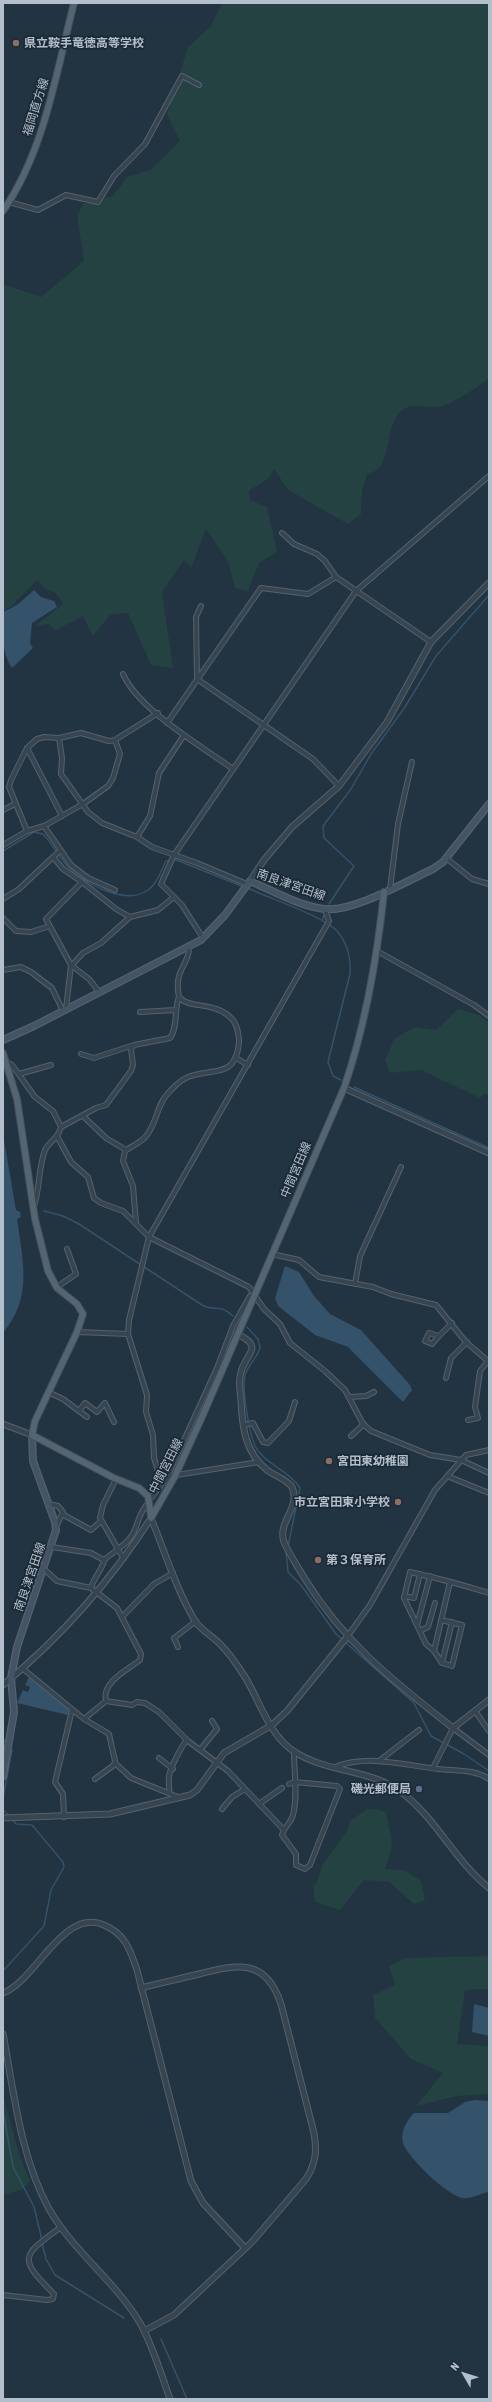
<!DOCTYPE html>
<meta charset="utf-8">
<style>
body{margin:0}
#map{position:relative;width:492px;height:2402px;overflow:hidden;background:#223341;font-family:"Asap Condensed",sans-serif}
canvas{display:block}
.frame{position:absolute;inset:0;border:4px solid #b3bfcb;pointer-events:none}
.north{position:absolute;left:444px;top:2354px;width:40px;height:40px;-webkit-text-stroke:3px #1b2a36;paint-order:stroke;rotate:309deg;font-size:11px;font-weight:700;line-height:16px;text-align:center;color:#b3bfcb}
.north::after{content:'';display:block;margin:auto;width:14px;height:18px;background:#b3bfcb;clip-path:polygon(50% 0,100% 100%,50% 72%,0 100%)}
</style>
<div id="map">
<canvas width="492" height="2402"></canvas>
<div class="frame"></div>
<div class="north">N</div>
</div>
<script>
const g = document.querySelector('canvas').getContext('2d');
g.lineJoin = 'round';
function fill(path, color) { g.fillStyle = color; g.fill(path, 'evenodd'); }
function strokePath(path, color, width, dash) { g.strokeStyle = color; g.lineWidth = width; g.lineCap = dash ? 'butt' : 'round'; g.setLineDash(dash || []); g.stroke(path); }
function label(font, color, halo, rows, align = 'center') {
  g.font = font + ' "Asap Condensed","Noto Sans JP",sans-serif'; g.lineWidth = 3.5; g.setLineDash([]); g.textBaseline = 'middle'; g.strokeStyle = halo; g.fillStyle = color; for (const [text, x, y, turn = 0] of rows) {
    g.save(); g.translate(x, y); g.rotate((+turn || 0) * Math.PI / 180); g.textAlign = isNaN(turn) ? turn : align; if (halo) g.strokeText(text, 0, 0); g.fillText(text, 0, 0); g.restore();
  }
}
fill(new Path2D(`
 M222 3H489V378C480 386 453 403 442 406 429 410 411 401 400 412 386 427 391 456 378 469 376 471 370 473 367 474L362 491 361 514 348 524 288 490 274 469 269 478 249 491 250 500 267 507 277 551 259 563 248 591 235 588 228 561 206 529 191 568 184 560 162 592 173 668 151 665 128 613 110 615 93 636 83 616 56 630 48 624 35 626 63 604 56 593 45 589 37 580 11 607 3 611V284L41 297 84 261 77 215 84 203 113 196 127 177 150 170 180 141 167 115 188 47 211 26Z
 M458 1009 479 1015 489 1023V1096L484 1094 480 1098 421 1070 390 1073 385 1060 394 1039 415 1027 436 1030Z
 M367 1809 381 1810 386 1813C391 1839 396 1843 385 1869L404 1870 421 1881 425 1900 414 1904 389 1882 364 1880 340 1910 315 1902 313 1885 317 1883 322 1865 347 1831 350 1821Z
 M489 1956V1989L465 1990 457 2044 487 2046 489 2049V2094L457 2096 416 2106 443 2073 411 2059 375 2018 373 1995 395 1985 389 1966 406 1958Z
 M3 2095 20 2157 30 2181 23 2189 3 2195Z`), '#244242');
fill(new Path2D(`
 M34 590 41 597 54 601 57 607 32 623 30 643 33 648 12 668C1 653 3 629 3 612L17 605Z
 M3 1134 16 1210 20 1212 21 1217 17 1219C23 1262 33 1297 3 1333Z
 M285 1266 299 1272 314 1296 330 1314 361 1330 410 1385 412 1390 403 1402 348 1347 315 1335 278 1306 275 1298Z
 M29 1677 69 1710 68 1715 17 1703 23 1690 28 1692 30 1687 25 1685Z
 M474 2004 489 2008V2036L472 2032Z
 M475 2100 489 2101V2192C481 2193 470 2200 462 2198 447 2195 407 2157 403 2143 400 2131 407 2120 414 2113H448L465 2102Z`), '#345269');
strokePath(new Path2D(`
 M3 851 34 832 43 834C53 844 59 858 69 868 86 884 126 906 148 890 157 884 161 871 166 861L174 859 244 887
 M248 888C268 898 320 915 335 929 347 941 351 957 350 974L328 1062 333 1076 341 1080
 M329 904 354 866 324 838 323 826 351 789 371 754 405 707 436 656 489 595
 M322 921 324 915
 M354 1087 489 1148
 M44 1211 63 1216 79 1224 202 1305C214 1312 219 1303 233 1316
 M247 1327 258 1339 260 1348C257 1358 248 1365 245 1375 242 1389 249 1441 259 1452 270 1466 290 1472 300 1488L288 1546
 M286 1551 288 1572 301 1585 336 1634 414 1703 431 1736 464 1754 489 1771
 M3 1739 7 1744
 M3 1798 12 1750 9 1746
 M3 1810 10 1816
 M3 1971 44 1926 51 1890 64 1867 63 1862 32 1825 16 1824 12 1819
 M3 2111 13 2167 34 2207 42 2240
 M42 2243 46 2259 55 2275 124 2318
 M161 2339 187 2399`), '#345269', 1.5);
const minor = new Path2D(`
 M9 202 38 210 66 195 98 202 114 176 145 144 182 76 199 85
 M282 533 294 544 317 554 325 561 336 577 431 642
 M123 674C138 709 201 746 233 769
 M197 679 313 759 339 786
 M197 679 196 617 201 606
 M167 723 261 588 308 594 336 577
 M59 738 62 758 61 774 88 812 102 823 137 837 152 847 197 863 247 884
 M27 748 62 816
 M3 810 15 804
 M44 826 71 865 88 878 115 890
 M27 831 9 787 11 780 27 748 37 739 44 737 59 738 81 733 109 741 115 740 158 713
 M137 837 150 816 159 773 184 735
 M3 845 27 831 44 826 83 804 108 786 113 778 120 754 115 740
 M60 851 53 857 63 869 82 882 46 919 71 965 66 1009
 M446 858 472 879 489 884
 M82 882 116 909 130 917
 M390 889 398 824 412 762
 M3 899 19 889 53 857
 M3 918 16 931 31 932 50 926
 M203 938 182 905 161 884 174 855 356 591 489 476
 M377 951 474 1005 489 1016
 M73 964 83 953 101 943 130 917 158 910 174 897
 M71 965 90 980 99 992
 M3 970 21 967 31 972 52 988 63 1011
 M140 1012 175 1010
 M81 1054 94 1058 134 1045
 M236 1058 248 1065
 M7 1062 12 1065 35 1097 53 1111 61 1127C57 1141 49 1141 45 1150 38 1169 40 1189 34 1206
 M19 1074 51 1065
 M83 1116 106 1138 126 1150
 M61 1127 96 1108 106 1105 131 1071 133 1065 131 1049 134 1045 170 1038C178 1028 174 1009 179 997
 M58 1138 71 1162 88 1177 94 1198 101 1203 123 1211 149 1237 249 1287 264 1309 280 1324 290 1343 325 1371 345 1390 363 1424 371 1431 430 1455 461 1460 489 1473
 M136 1223 133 1186 123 1161 125 1151C132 1146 142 1142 147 1135 157 1122 157 1104 169 1092 174 1087 180 1080 188 1077 212 1067 235 1080 239 1043 239 1034 238 1027 233 1020 215 1000 190 1010 179 997 173 969 190 965 189 947
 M272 1254 299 1260 319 1277 373 1287 391 1294 436 1305 466 1342 489 1362
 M355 1284 360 1256 401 1167
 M57 1287 76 1274 67 1249
 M77 1332 128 1334
 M439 1336 432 1344 425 1341 429 1333 439 1336 452 1323
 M446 1378 451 1358 467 1342
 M48 1392 63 1399 87 1417
 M350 1397 366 1396 374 1392
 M79 1411 85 1403 97 1412 105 1403 114 1422
 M468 1420 478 1418 475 1407 480 1371 488 1361
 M243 1425 253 1423 263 1442 268 1443 289 1421 295 1402
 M351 1436 364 1424
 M259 1462 170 1476 162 1484 154 1458 153 1435 146 1412 147 1395 128 1334 129 1320 149 1237 329 921 325 910
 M169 1473 217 1368 233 1326 250 1296
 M447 1476 489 1493
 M152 1497 162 1484
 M49 1504 58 1506 63 1512 56 1527
 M62 1514 91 1530 101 1521
 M52 1547 91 1553 104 1560C104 1567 94 1577 91 1588
 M117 1549 124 1558
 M118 1549C143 1531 132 1520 149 1502
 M104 1560 118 1549 100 1518 103 1505 116 1479
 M44 1569 57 1581 91 1588 117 1608 141 1654 140 1660C129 1669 101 1682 106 1701
 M450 1582 434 1651 426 1644 404 1598 410 1572C437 1578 463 1585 489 1593
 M404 1596 414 1598 420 1574
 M122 1617 154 1584 173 1573
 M417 1625 430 1576
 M420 1631 428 1627 435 1603
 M347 1637 370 1605 435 1490 466 1455 489 1450
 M178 1647 174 1638 196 1621
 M434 1651 442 1663 452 1666 462 1625 441 1620
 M442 1663 452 1622
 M22 1668 84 1719 106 1701
 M106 1701 132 1705 137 1702 145 1703 159 1712 188 1741 228 1771 284 1830
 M475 1711 489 1731
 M84 1719 109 1734 115 1761 114 1765 95 1779
 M200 1750 217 1729 212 1721
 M159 1758 173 1769
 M379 1761 419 1730
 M115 1763 131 1778 178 1797
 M335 1767C368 1754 404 1765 438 1769 455 1771 475 1769 489 1779
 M433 1768 453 1728 489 1755
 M289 1784 295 1782 337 1786 340 1789 310 1865 305 1869 296 1865V1854L282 1835C284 1827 291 1823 293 1815 298 1796 294 1772 294 1752
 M169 1793C170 1788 168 1783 169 1777 169 1770 182 1745 187 1740
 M259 1804 282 1788
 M222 1809 232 1797 245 1789
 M64 1817 63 1794 55 1782 72 1710
 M3 2295 47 2300 53 2299 54 2294C17 2257 22 2256 61 2227`);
const tertiary = new Path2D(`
 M250 881 264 860 292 827 339 786 387 722 431 642 489 583
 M344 1088 489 1153
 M237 1334C265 1347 246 1353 241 1372 238 1381 240 1391 241 1400 242 1426 245 1453 267 1470 275 1476 286 1479 292 1487 301 1508 277 1522 284 1542 289 1554 298 1567 305 1579 345 1644 395 1682 453 1728L489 1700
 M3 1424 32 1435
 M151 1518C165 1552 176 1589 195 1621 201 1630 212 1636 220 1644 229 1653 238 1666 245 1677 260 1701 269 1736 295 1752 327 1773 371 1769 401 1792 436 1818 455 1861 489 1888
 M3 1685C61 1637 110 1582 151 1518
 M3 1818 110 1814 190 1795 197 1790 224 1753 272 1725 287 1711 347 1637
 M141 1988C160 1983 179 1979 199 1974 238 1964 266 1958 281 2004L314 2133C317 2151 316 2163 306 2179L252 2242 174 2315 144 2331
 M3 1993C35 1982 63 1907 104 1925 125 1934 130 1949 137 1970L191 2181 203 2203 245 2248
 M3 2034C14 2092 20 2156 49 2209 73 2251 115 2281 140 2323 153 2346 161 2374 170 2399`);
const secondary = new Path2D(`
 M3 1040 34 1026 201 940 225 915 250 881C273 891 299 906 324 909 352 913 407 881 433 869L443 862 489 804
 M3 1776 14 1712 11 1678 17 1647 56 1530 55 1522 33 1461 32 1435`);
const primary = new Path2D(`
 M3 211C45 150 56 73 74 3
 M3 1053 17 1099 35 1219 48 1271 57 1288 77 1304 83 1314 77 1332 35 1421 32 1435 114 1478 139 1488 148 1496 151 1517
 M151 1518 175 1476 202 1417 344 1088C366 1024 377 959 384 892`);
strokePath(minor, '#55626e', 6);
strokePath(tertiary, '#55626e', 7);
strokePath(secondary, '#55626e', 8);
strokePath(primary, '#404e5a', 8);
strokePath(minor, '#374551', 4);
strokePath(tertiary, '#374551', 5);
strokePath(secondary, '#445464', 5.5);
strokePath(primary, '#546471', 6);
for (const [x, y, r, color] of [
 [16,43,4,"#8d6e63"],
 [329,1461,4,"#8d6e63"],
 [398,1502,4,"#8d6e63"],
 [318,1560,4,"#8d6e63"],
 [419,1789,4,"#5c6f8a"]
]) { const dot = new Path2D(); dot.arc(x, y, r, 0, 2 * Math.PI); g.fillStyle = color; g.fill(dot); strokePath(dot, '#1b2a36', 1.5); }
label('bold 12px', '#b3bfcb', '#1b2a36', [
 ["県立鞍手竜徳高等学校",24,43],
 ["宮田東幼稚園",337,1461],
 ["市立宮田東小学校",390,1502,"right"],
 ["第３保育所",326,1560],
 ["磯光郵便局",411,1789,"right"]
], 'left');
label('12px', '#b3bfcb', '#1b2a36', [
 ["福岡直方線",36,107,-73],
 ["南良津宮田線",291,885,19],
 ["中間宮田線",296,1170,-67],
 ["中間宮田線",166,1466,-63],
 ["南良津宮田線",30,1577,-71]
]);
</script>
